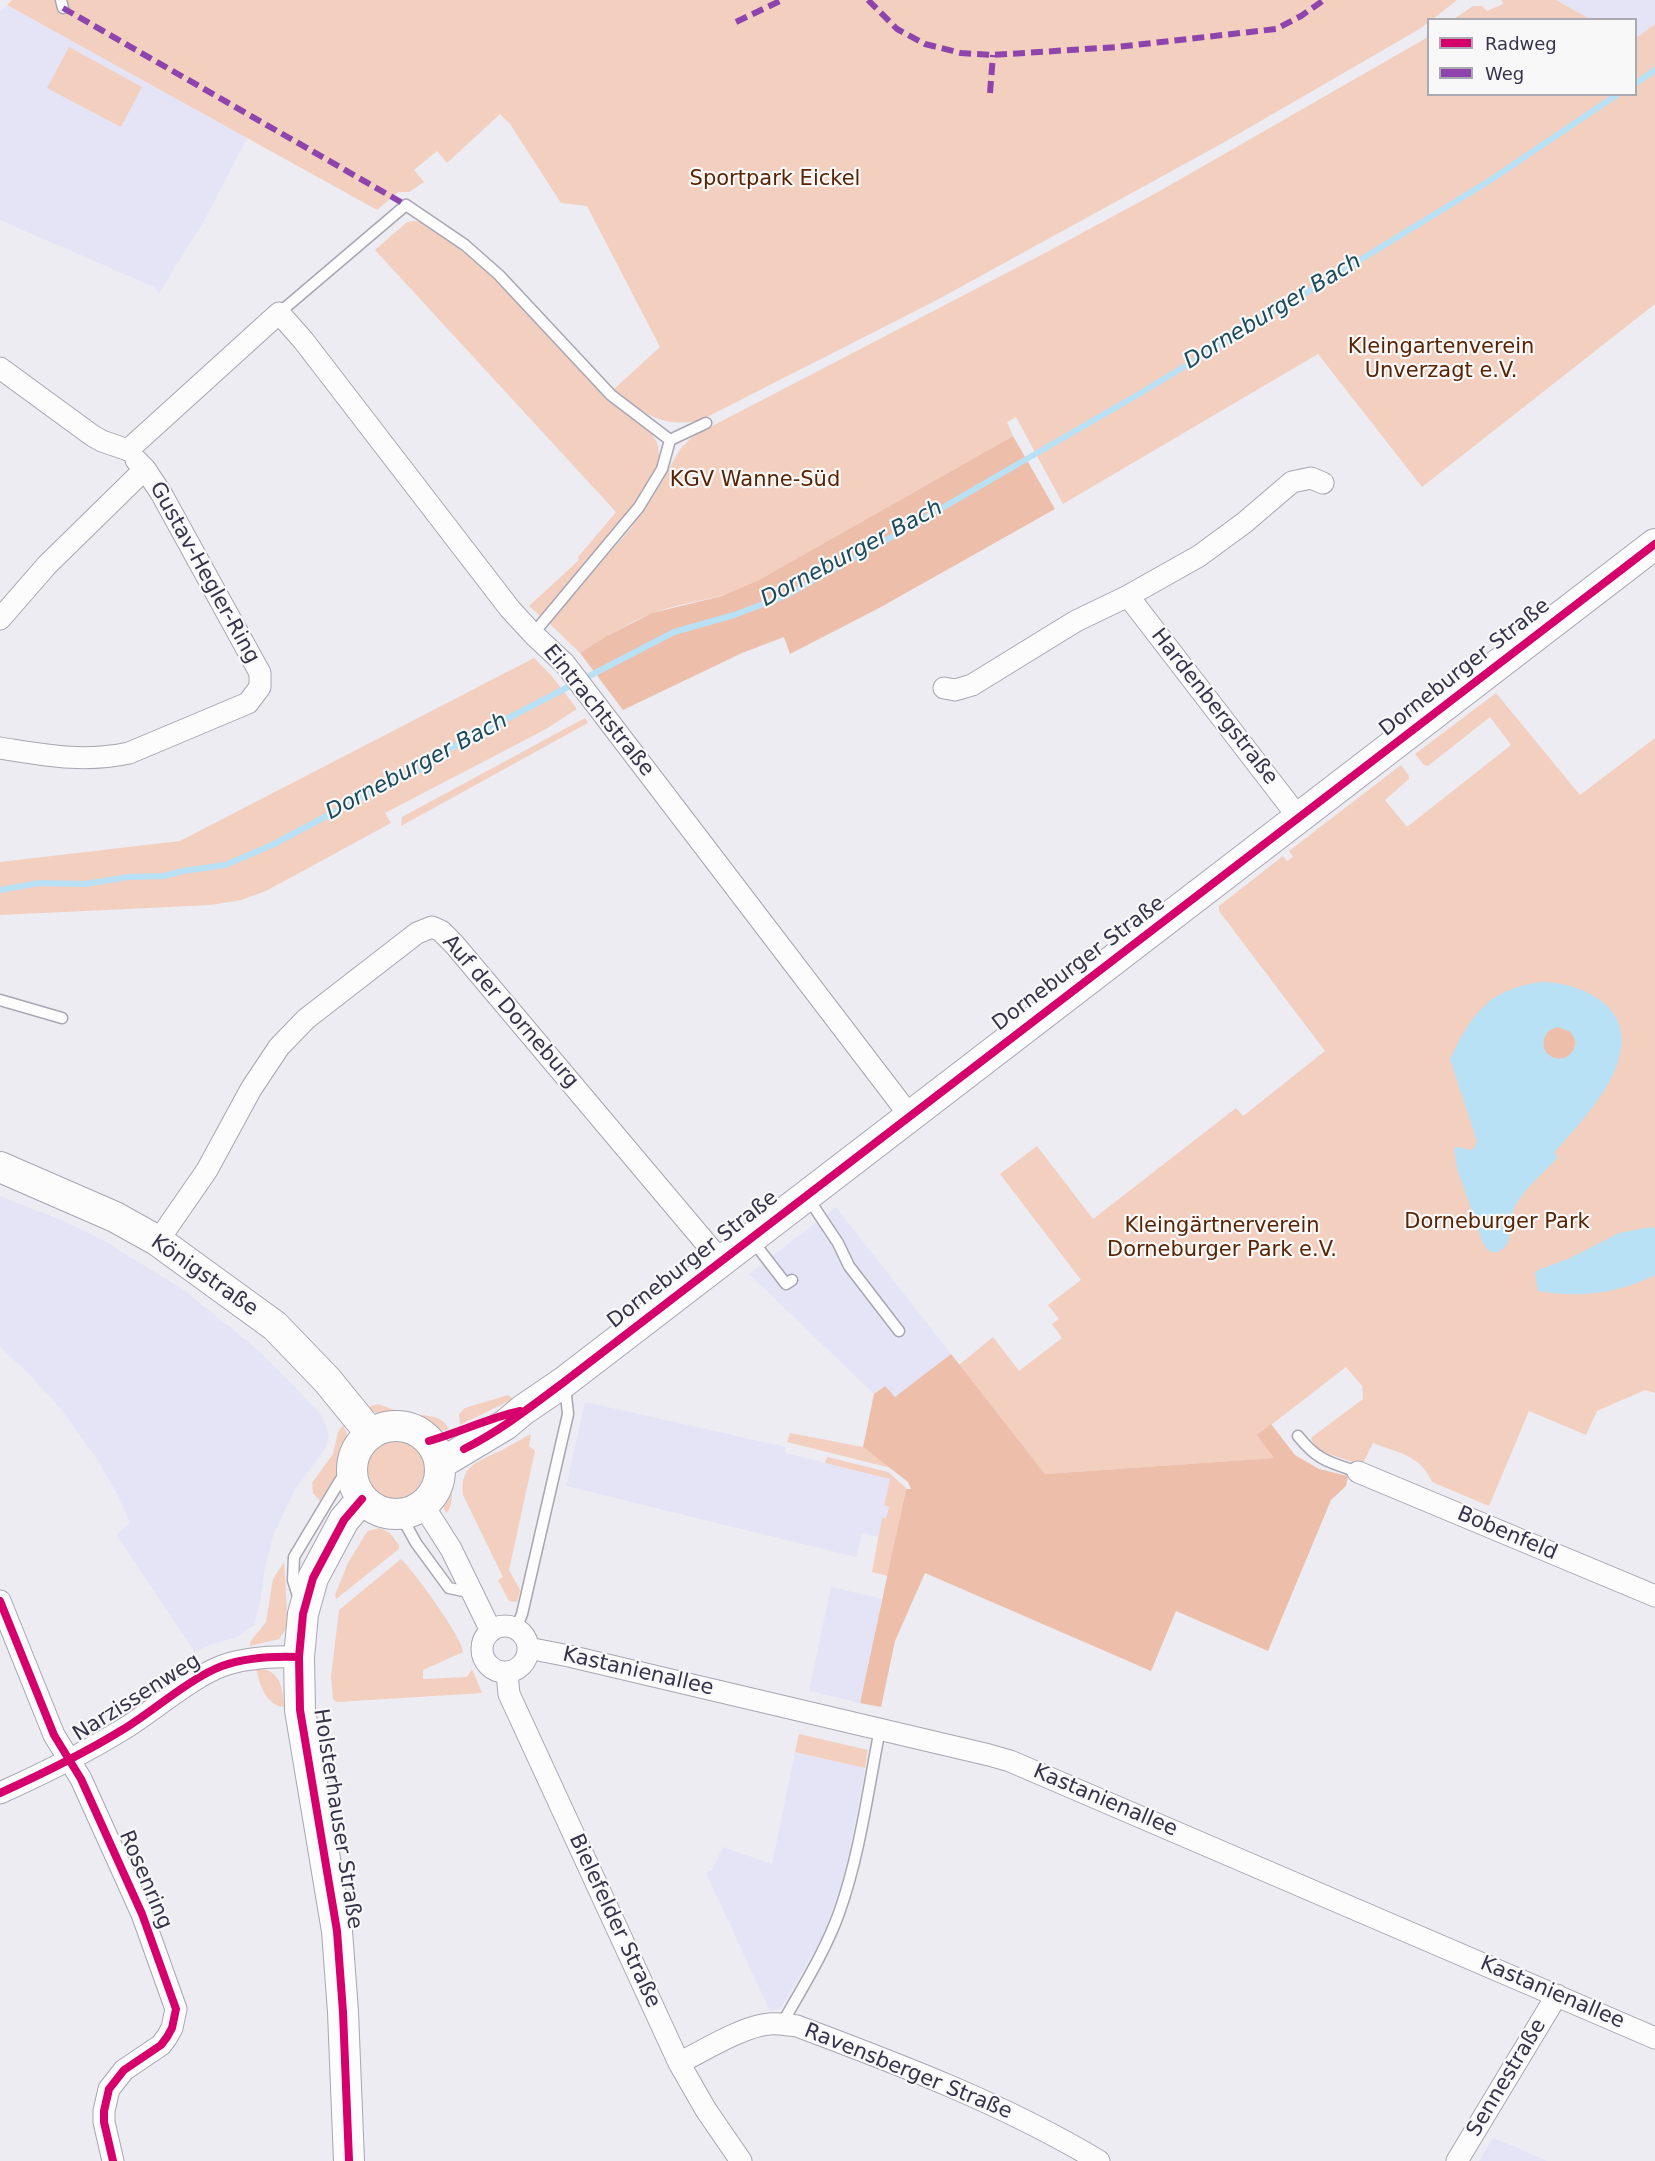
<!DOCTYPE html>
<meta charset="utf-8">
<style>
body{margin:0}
#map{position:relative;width:1655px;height:2161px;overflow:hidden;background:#ececf2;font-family:"DejaVu Sans",sans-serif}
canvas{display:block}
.legend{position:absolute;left:1427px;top:18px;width:210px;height:78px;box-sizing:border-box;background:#f8f8f8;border:2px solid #aaa9b2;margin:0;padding:8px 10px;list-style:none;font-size:18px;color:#35334a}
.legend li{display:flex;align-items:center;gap:12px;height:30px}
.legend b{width:30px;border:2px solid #aaa9b2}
</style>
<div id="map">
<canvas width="1655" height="2161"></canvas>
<ul class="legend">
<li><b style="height:8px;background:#d6006c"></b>Radweg</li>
<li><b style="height:8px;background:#8e44ad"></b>Weg</li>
</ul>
</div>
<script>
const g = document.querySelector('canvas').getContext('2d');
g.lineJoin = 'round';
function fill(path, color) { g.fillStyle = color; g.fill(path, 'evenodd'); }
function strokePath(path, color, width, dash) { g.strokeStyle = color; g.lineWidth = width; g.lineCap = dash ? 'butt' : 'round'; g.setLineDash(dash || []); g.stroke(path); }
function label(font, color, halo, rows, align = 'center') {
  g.font = font + ' "DejaVu Sans",sans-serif'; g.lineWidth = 4.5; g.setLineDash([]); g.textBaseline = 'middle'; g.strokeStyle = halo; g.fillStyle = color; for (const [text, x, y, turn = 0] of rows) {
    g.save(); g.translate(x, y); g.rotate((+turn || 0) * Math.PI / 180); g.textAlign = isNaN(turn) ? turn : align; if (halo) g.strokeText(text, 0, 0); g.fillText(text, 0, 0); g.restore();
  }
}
fill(new Path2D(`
 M1556 0H1655V24L1636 38V20L1590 19Z
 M7 5 247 138 205 219 159 293 154 287 0 220V11Z
 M0 1196 61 1220 103 1240 184 1290 259 1351 294 1386 321 1415 326 1425 329 1436 326 1447 294 1491 273 1536 264 1572 260 1603 254 1625 238 1637 215 1643 195 1652 116 1535 130 1522 117 1494 99 1462 61 1409 29 1374 0 1347Z
 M836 1207 951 1354 895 1398 885 1386 874 1394 749 1274Z
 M585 1402 786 1447 785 1453 890 1479 884 1505 889 1507 886 1519 882 1518 879 1537 862 1533 856 1557 566 1486Z
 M831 1587 882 1599 860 1703 809 1691Z
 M795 1752 865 1768 849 1854 840 1887 823 1936 783 2005 780 2009 770 2011 706 1873 712 1870 723 1847 772 1864Z
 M1493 2138 1506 2143 1547 2161H1479Z`), '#e5e4f6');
fill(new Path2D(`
 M12 0H1457L1433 19 1428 20V23L1416 31 1221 144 935 301 701 420C663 429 642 413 614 389L660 347 587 206 561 203 510 124 500 114 447 163 437 151 414 170 424 182 409 192H398L377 210 7 5Z
 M1502 0H1556L1590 19H1454L1473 6H1482L1487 11 1503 4Z
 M1655 24V304L1422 487 1318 354 1063 504 1016 417 1007 422 1013 436 743 589C714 600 682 602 653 613 629 622 603 639 580 653L549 623 631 528 654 495 681 448 693 436 1043 254 1158 192 1428 37V94H1636V38Z
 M69 47 142 87 121 127 47 88Z
 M414 221C427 222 438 233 449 241 501 279 541 329 584 375 594 386 606 397 617 407 634 421 660 430 659 456 657 489 566 587 541 617L529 606 579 560 578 557 616 512 375 250 407 222Z
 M534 658 551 675 577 709 546 729 385 813 391 823 266 891 241 900 211 905 0 915V862L180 841Z
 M1496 693 1580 795 1655 738V1393L1645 1390 1597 1411 1586 1435 1529 1411 1489 1506 1432 1482C1421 1455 1398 1453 1373 1443L1362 1465 1320 1451 1311 1440 1312 1437 1363 1399 1362 1386 1346 1367 1258 1435 1275 1458 1045 1474 959 1365 993 1337 1019 1371 1062 1338 1052 1324 1059 1319 1048 1305 1081 1280 1000 1174 1037 1146 1093 1219 1236 1108 1243 1116 1325 1051 1219 911V906L1283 856 1287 861 1293 857 1289 851 1401 765 1409 776V779L1385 800 1407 827 1511 745 1490 717 1428 766 1424 765 1415 754Z
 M585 718 588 723 401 826 402 817Z
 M508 1395 513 1399 460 1425 459 1414 465 1408Z
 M378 1404C387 1407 396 1411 406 1413 422 1417 440 1412 449 1429 433 1435 423 1424 408 1420 393 1416 380 1419 368 1407Z
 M343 1425C358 1450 333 1479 320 1501L313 1493 312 1483 333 1454 338 1432Z
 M790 1433 863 1447 891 1468 787 1442Z
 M531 1434 529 1446 535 1451 509 1570 520 1590 517 1602 509 1601 498 1580 503 1577 463 1495C459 1465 480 1461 502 1450 512 1445 521 1439 531 1434Z
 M363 1470a31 31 0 1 1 62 0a31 31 0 1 1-62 0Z
 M827 1457 888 1472 906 1488 888 1576 872 1572 882 1518H886L889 1507 884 1505 890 1479 825 1463Z
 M454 1473C449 1488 456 1504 446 1513 439 1499 443 1491 446 1476Z
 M380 1528 390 1533 399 1545V1549L336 1599 335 1595 348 1563 365 1535 368 1531Z
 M401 1559C413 1570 463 1638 463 1652L423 1670V1679L467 1677 472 1669 482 1693 337 1702 333 1699 331 1677 339 1610Z
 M284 1562 288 1626 279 1639 250 1646V1642L266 1622 273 1579Z
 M256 1669C280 1668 283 1687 284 1707 265 1705 260 1684 256 1669Z
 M799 1734 868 1750 865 1768 795 1752Z`), '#f3cfc0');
fill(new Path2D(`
 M1013 436 1055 509 881 607 790 654 784 637 742 653 623 710 580 653 605 637 652 613 722 596 757 581Z
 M1543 1043a16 16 0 1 1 32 0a16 16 0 1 1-32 0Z
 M951 1354 1045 1474 1274 1458 1257 1435 1271 1424 1295 1455 1319 1469 1348 1476 1346 1486 1331 1500 1268 1651 1176 1611 1151 1671 925 1573 895 1641 881 1707 860 1703 906 1489H911L908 1482 863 1447 874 1394 885 1386 895 1397Z`), '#edbfaa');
fill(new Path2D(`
 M1541 982C1563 982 1588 989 1605 1004 1654 1049 1583 1119 1554 1153L1558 1157C1543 1174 1521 1191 1513 1211 1508 1223 1514 1243 1501 1250 1490 1257 1484 1246 1481 1238L1457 1168 1454 1148 1457 1147 1471 1150 1475 1147 1477 1141 1450 1059C1471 1015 1488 989 1541 982ZM1558 1027 1571 1032 1576 1042C1571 1072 1530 1057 1548 1031Z
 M1651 1227 1655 1228V1275C1617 1294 1580 1298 1538 1291L1535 1273 1538 1270 1568 1259 1619 1233Z`), '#b8e1f6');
strokePath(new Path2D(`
 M1636 83 1655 70
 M0 890 39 883 85 884 128 877 164 876 183 871 225 865 272 845 389 783 426 767 443 752 674 632 734 615 787 595 897 534 1139 394 1337 274 1489 181 1618 94`), '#b8e1f6', 6);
const lane = new Path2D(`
 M61 0 63 8
 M279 313 406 205 465 245 499 275 611 395 670 440
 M533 634 639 507 662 469 670 440 706 423
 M0 1000 62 1018
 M808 1198 838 1243 849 1266 899 1331
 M752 1240 786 1284 792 1280
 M1298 1436C1318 1461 1329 1462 1358 1472
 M400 1514 416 1543 449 1588 473 1593
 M299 1599 293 1580 294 1557 339 1482 352 1464
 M516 1629 522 1614 568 1414 565 1386
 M782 2024C802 1988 825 1952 839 1913 860 1854 868 1790 880 1729`);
const street = new Path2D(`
 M0 368 93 436 102 441 128 450
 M128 450 279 313 303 340 510 609 533 634 565 664 910 1116
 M1128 596 1299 818
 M0 619 47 565 145 469 136 460
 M944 688 955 690 972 685 1076 621 1128 596 1199 556 1244 523 1292 482 1311 478 1323 483
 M0 748C45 755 83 763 129 753L248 703 260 687V673L161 493 145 469
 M158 1241 207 1170 251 1089 279 1047 306 1019 417 933 432 927 441 931 454 944 721 1261
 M1358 1472 1655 1596
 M423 1505 451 1549 491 1631
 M0 1601 54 1735 81 1779 142 1914 176 2009 172 2028 167 2037 161 2045 124 2070 109 2089 104 2111V2122L113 2161
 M482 1649a23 23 0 1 1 46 0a23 23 0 1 1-46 0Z
 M528 1648 569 1656 989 1755 1010 1761 1655 2038
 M507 1673 509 1694 679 2063 706 2110 741 2161
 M0 1793C42 1774 83 1754 122 1730 152 1712 190 1678 222 1666 247 1657 273 1656 299 1657
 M679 2063C703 2051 743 2026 769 2024 778 2023 787 2025 797 2026 901 2065 1004 2104 1099 2161
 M1457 2161 1557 1995`);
const secondary = new Path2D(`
 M0 1167 115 1217 158 1241 275 1326 327 1380 371 1434
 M352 1470a44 44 0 1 1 88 0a44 44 0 1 1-88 0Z
 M440 1464 505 1425 523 1410 564 1382 1655 544
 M349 2161 343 2012 337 1931 300 1710 299 1657 303 1614 313 1578 344 1520 362 1499`);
strokePath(lane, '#a7a6b2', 13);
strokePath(street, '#a7a6b2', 23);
strokePath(secondary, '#a7a6b2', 32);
strokePath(lane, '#fcfcfd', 10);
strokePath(street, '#fcfcfd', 21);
strokePath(secondary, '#fcfcfd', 30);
strokePath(new Path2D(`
 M868 0 897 29 925 44 961 53 993 55 1117 47 1276 29 1301 16 1324 0
 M63 8 406 205
 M736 22 782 0
 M990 93 993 55`), '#8e44ad', 6, [12, 6]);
strokePath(new Path2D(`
 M429 1441C460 1432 489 1418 520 1411
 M464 1449C500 1431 532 1406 564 1382L1655 544
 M0 1601 54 1735 81 1779 142 1914 176 2009 172 2028 167 2037 161 2045 124 2070 109 2089 104 2111V2122L113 2161
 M0 1793C42 1774 83 1754 122 1730 152 1712 190 1678 222 1666 247 1657 273 1656 299 1657
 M349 2161 343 2012 337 1931 300 1710 299 1657 303 1614 313 1578 344 1520 362 1499`), '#d6006c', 8);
label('21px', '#592403', '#f8f8f8', [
 ["Sportpark Eickel",775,180],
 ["Kleingartenverein",1441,348],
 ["Unverzagt e.V.",1441,372],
 ["KGV Wanne-Süd",755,481],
 ["Dorneburger Park",1497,1223],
 ["Kleingärtnerverein",1222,1227],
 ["Dorneburger Park e.V.",1222,1251]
]);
label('21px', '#35334a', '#f8f8f8', [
 ["Gustav-Hegler-Ring",204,573,61],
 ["Dorneburger Straße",1465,668,-38],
 ["Hardenbergstraße",1214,707,52],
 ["Eintrachtstraße",598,711,51],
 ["Dorneburger Straße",1079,964,-37],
 ["Auf der Dorneburg",510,1012,49],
 ["Dorneburger Straße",693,1260,-38],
 ["Königstraße",204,1276,35],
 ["Bobenfeld",1507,1534,23],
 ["Kastanienallee",638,1672,13],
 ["Narzissenweg",137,1698,-32],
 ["Kastanienallee",1105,1801,23],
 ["Holsterhauser Straße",337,1819,81],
 ["Rosenring",145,1880,67],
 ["Bielefelder Straße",614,1921,65],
 ["Kastanienallee",1552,1993,23],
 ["Ravensberger Straße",908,2072,22],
 ["Sennestraße",1507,2078,-59]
]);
label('italic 22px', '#1b4a5c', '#f8f8f8', [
 ["Dorneburger Bach",1273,312,-31],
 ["Dorneburger Bach",852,554,-28],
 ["Dorneburger Bach",417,767,-28]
]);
</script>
